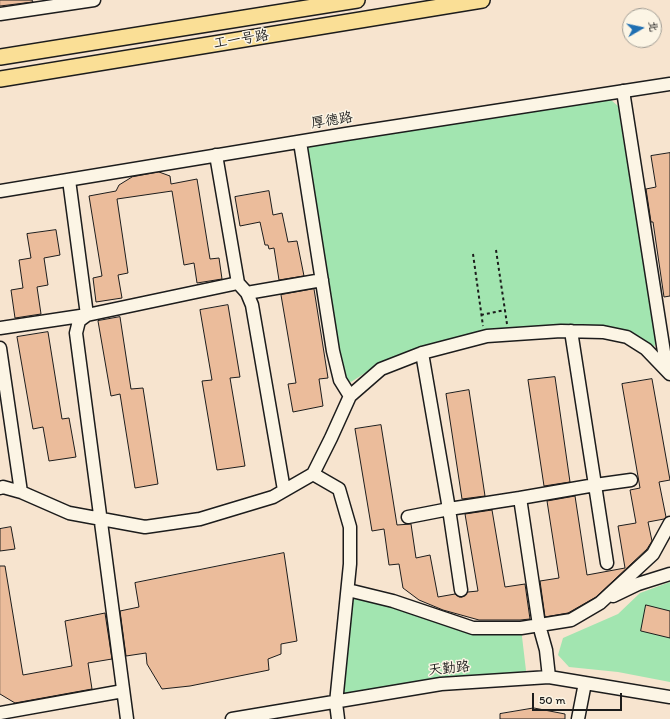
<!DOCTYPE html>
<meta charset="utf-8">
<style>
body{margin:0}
#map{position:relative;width:670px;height:719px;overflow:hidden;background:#f7e4cf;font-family:Itim,"LXGW WenKai TC",sans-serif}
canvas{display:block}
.north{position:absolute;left:622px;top:8px;width:40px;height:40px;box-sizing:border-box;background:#fcf5e5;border:1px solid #a29e95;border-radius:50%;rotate:81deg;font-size:11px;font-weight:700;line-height:16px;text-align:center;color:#1c1c1c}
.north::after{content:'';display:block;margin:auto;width:14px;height:18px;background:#1f6fb2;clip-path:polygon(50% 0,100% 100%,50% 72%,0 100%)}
.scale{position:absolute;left:532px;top:693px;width:90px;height:18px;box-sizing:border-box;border:2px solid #1c1c1c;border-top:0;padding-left:5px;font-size:12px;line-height:14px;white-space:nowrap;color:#1c1c1c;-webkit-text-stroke:3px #fcf5e5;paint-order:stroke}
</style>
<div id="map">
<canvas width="670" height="719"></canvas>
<div class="north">北</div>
<div class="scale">50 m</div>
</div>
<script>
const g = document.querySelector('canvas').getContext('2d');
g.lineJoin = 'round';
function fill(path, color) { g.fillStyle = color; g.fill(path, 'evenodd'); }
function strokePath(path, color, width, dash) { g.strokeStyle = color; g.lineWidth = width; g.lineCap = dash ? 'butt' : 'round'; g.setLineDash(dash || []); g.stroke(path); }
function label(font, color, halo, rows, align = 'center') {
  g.font = font + ' Itim,"LXGW WenKai TC",sans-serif'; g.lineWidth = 3; g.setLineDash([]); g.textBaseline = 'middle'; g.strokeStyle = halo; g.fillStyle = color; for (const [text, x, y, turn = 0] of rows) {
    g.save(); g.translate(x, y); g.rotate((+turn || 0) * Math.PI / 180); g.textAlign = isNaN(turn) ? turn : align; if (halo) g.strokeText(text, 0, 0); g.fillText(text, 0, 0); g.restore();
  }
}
fill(new Path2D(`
 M604 97 611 100 618 106 656 343 653 349 578 327 538 326 508 328 483 334 376 366 351 382 346 380 340 367 307 147 312 144Z
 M670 582V682L618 672 569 667 558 655 563 638 618 614 640 593Z
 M348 590 473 628H521L527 679 336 703Z`), '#a2e5b0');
const building = new Path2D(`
 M0 0H32L33 2 0 6Z
 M670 153V296L664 297 653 222H651L646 189 656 187 651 156Z
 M159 172 170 176 171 184 197 179 210 259 219 258 222 279 197 283 194 263 184 265 172 191 117 199 128 273 118 275 122 298 96 302 93 278 102 276 89 196 116 191 119 185 132 177Z
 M269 191 273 215 282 213 288 242 297 241 304 276 279 280 274 248 269 249 268 245H265L260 222 240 226 235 197Z
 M56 230 60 255 44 258 48 285 37 287 41 314 15 318 11 290 23 288 19 260 31 258 27 234Z
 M314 289 328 378 319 379 323 406 293 412 288 384 296 383 281 295Z
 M228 305 240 377 230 378 245 466 217 470 202 381 212 380 200 310Z
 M120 317 131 389 143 388 158 484 135 488 120 394 111 396 98 321Z
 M48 332 62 419 69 418 76 457 49 461 43 427 33 429 17 337Z
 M555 377 570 482 544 486 528 380Z
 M652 379 670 480 659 482 666 517 664 519 648 522 652 541 647 549 596 597 568 613 545 617 540 581 559 578 547 501 575 496 587 575 625 568 618 526 636 523 630 490 640 488 622 384Z
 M469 390 485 496 462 499 446 394Z
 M381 425 397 525 411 524 416 558 430 555 438 597 455 594 459 597H462L468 592 478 591 465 514 492 510 505 587 525 584 530 619 520 620H479L443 610 419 600 403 588 399 564 389 565 384 529 372 531 355 429Z
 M11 527 15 549 0 551V529Z
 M284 553 297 641 281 644V654L268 659 269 670 190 686 162 689 147 664 146 653 126 656 120 611 139 607 135 583Z
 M0 566H5L23 675 72 666 65 621 105 613 112 659 88 663 92 689 15 703 0 694Z
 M646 605 670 611V638L641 631Z
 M534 708 565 714V719H500V714Z`);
fill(building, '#ebbc9b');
strokePath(building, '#1c1c1c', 1);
const minor = new Path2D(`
 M0 14 94 0
 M623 91 667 371
 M300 142 333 351 340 380 350 396
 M0 191 346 134 670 84
 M238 283 247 293 252 305 284 490
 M247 293 322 280
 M0 328 87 315 69 180
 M0 348 21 492
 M422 353 449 509 520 498 539 625 546 650 549 677
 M313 474 339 489 350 527V564L336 703 338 719
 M0 488 3 487 21 492 69 513 145 527 200 519 273 497 313 474 331 438 350 396 381 369 422 353 487 336 561 331 603 332 627 337 646 349 670 374
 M520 498 595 485 571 331
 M408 517 449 509 461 590
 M607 563 595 485 631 480
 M348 590 393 601 473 628H521L571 620 600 603 653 554 670 523
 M613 596 638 584 670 574
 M0 713 123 691
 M127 719 76 333 79 321 87 315 238 283 216 155
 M232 719 441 684 549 677 670 697
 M578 719 585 683`);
const major = new Path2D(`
 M0 57 357 0
 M0 79 482 0`);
strokePath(minor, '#1c1c1c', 15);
strokePath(major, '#1c1c1c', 18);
strokePath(new Path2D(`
 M496 250 507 324
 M473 254 483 326
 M481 315 505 310`), '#1c1c1c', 2, [3, 3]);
strokePath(minor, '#fcf5e5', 12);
strokePath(major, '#fadf96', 15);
label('14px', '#1c1c1c', '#fcf5e5', [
 ["工一号路",241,40,-9],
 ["厚德路",332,121,-9],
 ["天勤路",449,669,-6]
]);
</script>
